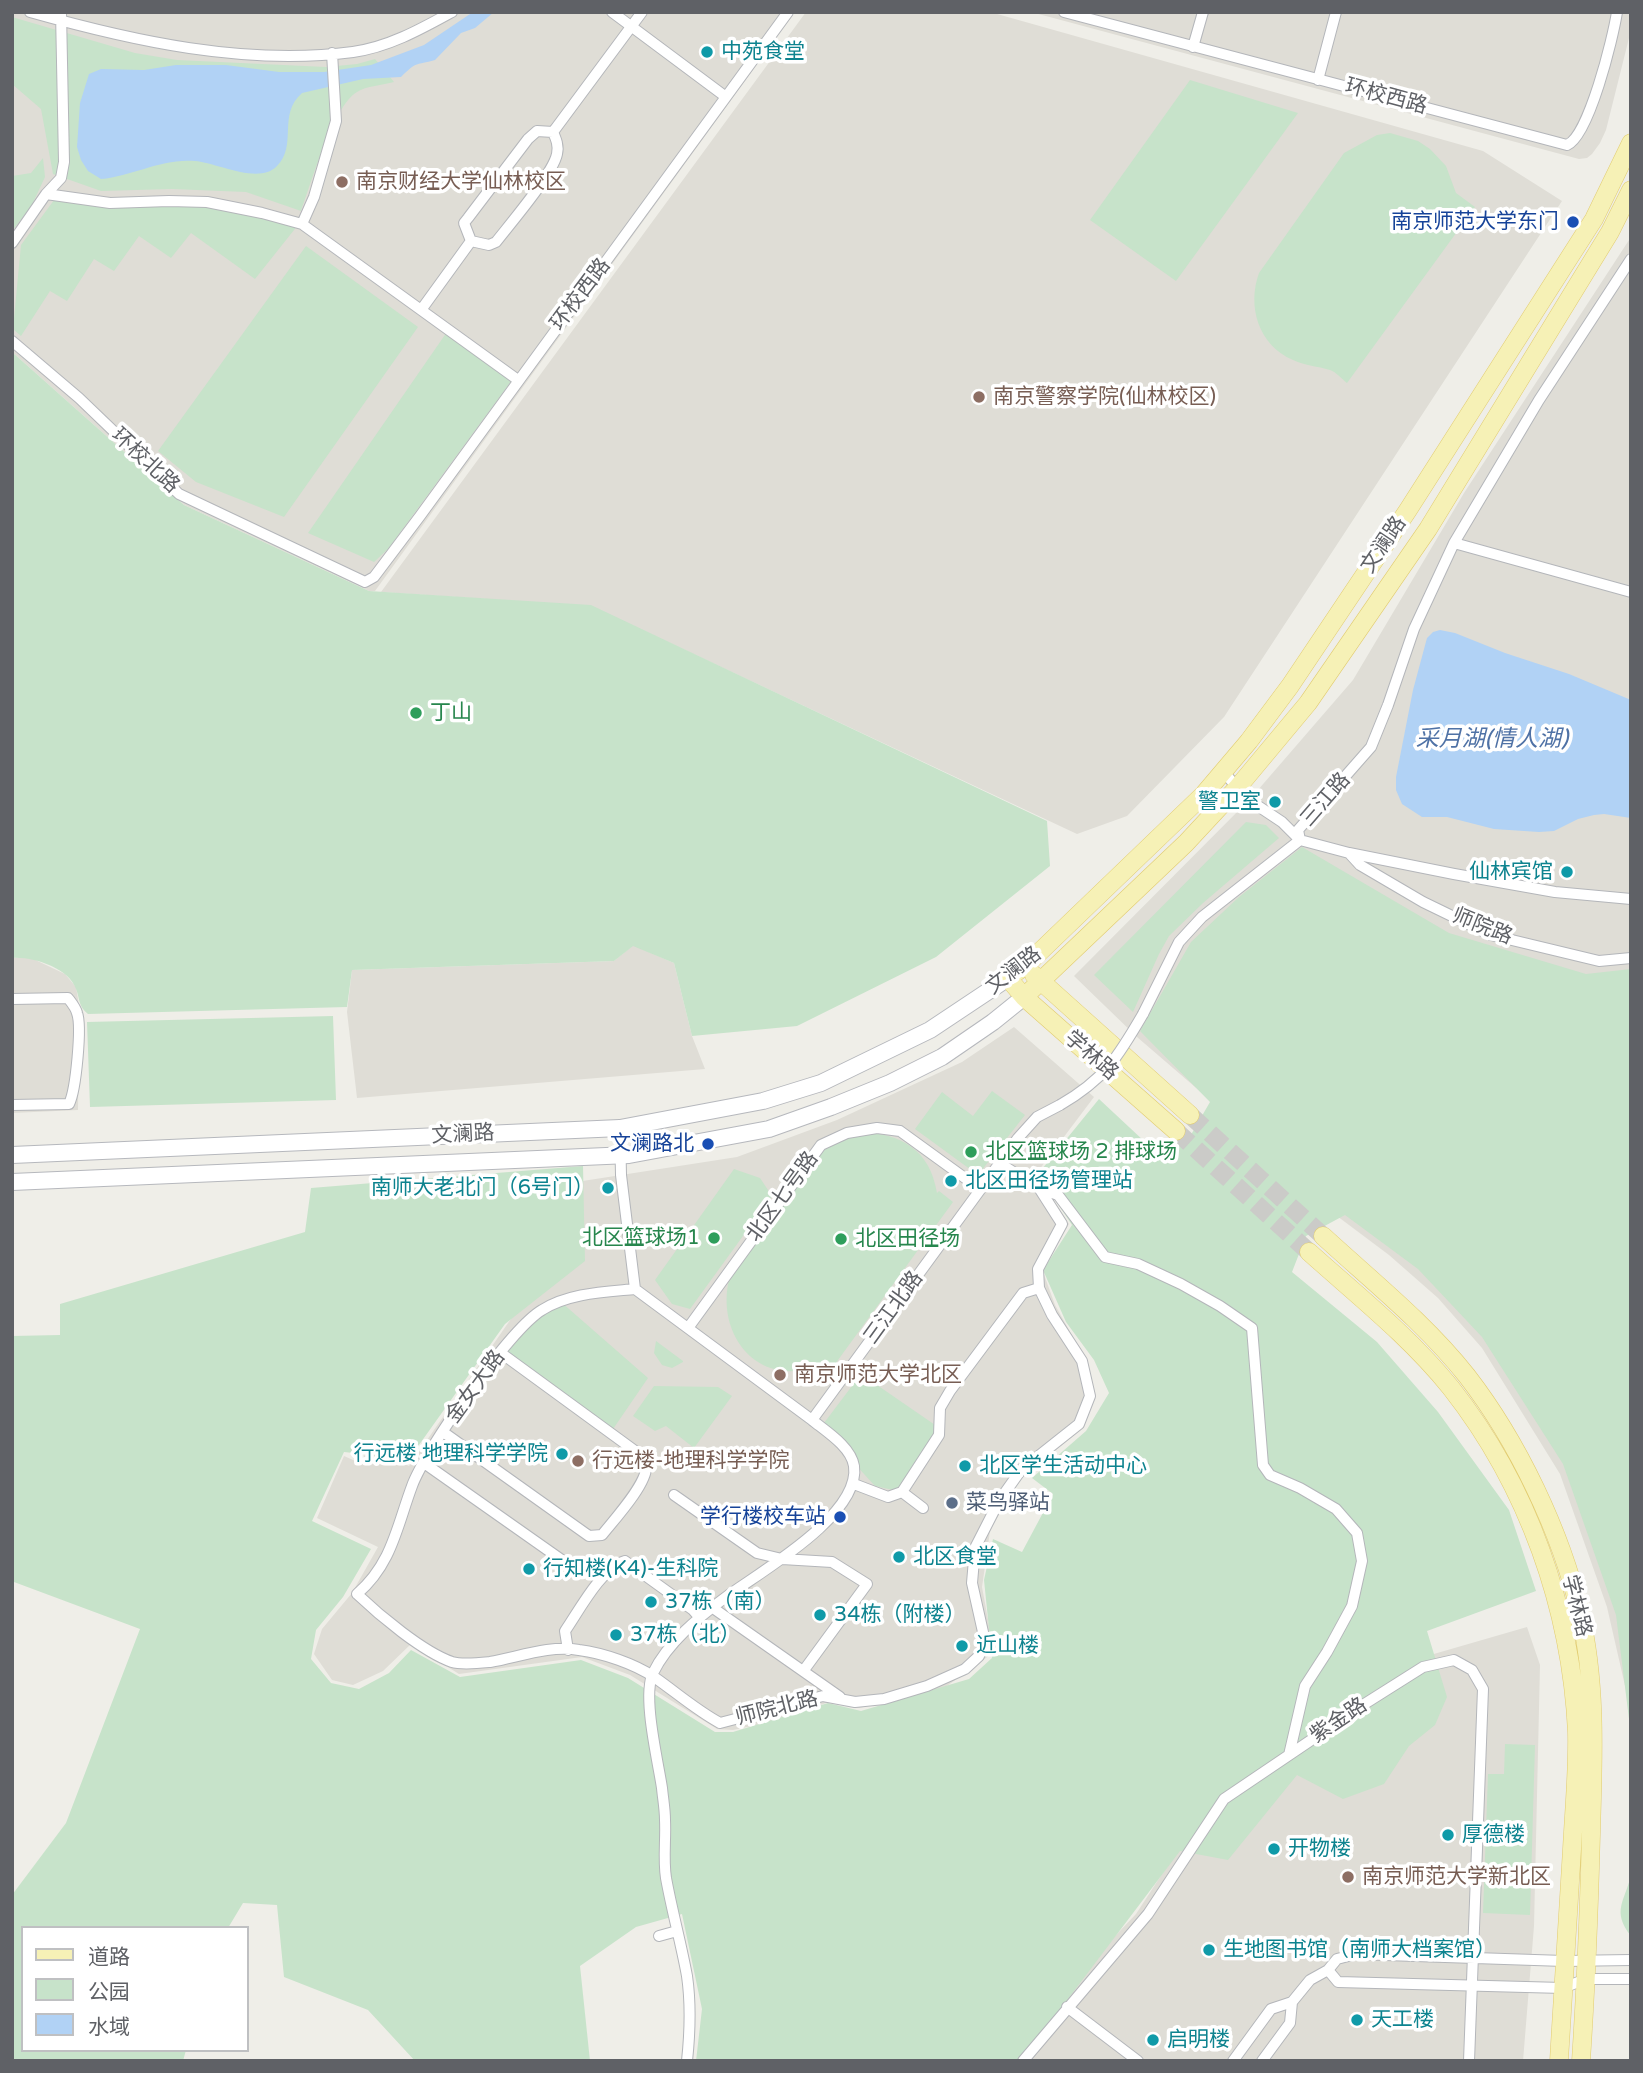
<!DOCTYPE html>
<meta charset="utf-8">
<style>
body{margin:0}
#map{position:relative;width:1643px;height:2073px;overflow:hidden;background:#efeee8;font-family:"Varela Round","Noto Sans SC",sans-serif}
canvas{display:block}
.frame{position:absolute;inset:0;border:14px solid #5f6166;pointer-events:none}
.legend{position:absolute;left:21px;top:1926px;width:228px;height:126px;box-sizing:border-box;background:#fff;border:2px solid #bfc0c2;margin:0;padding:9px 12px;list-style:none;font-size:21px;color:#5f6166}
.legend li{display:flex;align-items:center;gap:14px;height:35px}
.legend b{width:35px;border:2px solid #bfc0c2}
</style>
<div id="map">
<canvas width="1643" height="2073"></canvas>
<div class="frame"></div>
<ul class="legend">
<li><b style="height:9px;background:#f6f1b6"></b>道路</li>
<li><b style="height:19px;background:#c7e3ca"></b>公园</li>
<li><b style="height:19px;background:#b1d2f5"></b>水域</li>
</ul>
</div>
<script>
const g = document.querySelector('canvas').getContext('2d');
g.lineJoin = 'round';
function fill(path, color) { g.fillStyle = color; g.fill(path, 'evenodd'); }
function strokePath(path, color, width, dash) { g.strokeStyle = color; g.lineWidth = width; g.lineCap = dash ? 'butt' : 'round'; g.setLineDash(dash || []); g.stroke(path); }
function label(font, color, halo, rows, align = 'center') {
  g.font = font + ' "Varela Round","Noto Sans SC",sans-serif'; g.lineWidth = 7; g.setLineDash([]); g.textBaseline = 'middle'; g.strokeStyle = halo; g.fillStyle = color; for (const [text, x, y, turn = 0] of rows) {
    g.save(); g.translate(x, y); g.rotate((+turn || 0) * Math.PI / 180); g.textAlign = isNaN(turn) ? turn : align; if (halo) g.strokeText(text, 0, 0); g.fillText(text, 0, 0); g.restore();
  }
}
fill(new Path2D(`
 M12 12H795L375 591H369L184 505 12 352Z
 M806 12H990L1483 151 1562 201 1224 717 1127 816 1077 834 591 606 381 592Z
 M1031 12H1631V30L1606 130 1600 143 1592 154 1587 158 1579 159Z
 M1631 237V1712L1607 1607 1560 1474 1482 1348 1438 1298 1389 1255 1333 1213 1245 1130 1137 1037 1074 976 1251 798 1353 680 1464 493Z
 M633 945 674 963 692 1036 705 1069 357 1098 347 1012 352 970 614 961Z
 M27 956 65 974 76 987 79 1005 78 1110 12 1113V958Z
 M1014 1027 1094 1097 1036 1174 1069 1224 1042 1269 1055 1305 1082 1353 1095 1396 1078 1432 1017 1482 990 1531 982 1587 994 1652 940 1691 859 1708 829 1702 775 1721 733 1730 717 1729 630 1675 582 1657 459 1674 411 1644 383 1671 353 1685 332 1680 314 1654 322 1629 352 1593 378 1547 317 1518 344 1456 362 1464 367 1447 409 1466 515 1313 544 1187 737 1157 837 1120 962 1062Z
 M1527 1627 1540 1665 1534 1926 1523 2061H1005L1038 2017 1136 1914 1218 1788 1420 1658Z`), '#dfddd6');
fill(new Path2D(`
 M12 17 135 53 177 60 326 67 357 64 375 59 394 82C383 85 366 86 357 92 333 106 311 184 301 211L246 192 172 189 101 191 53 174 41 109 12 84Z
 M1190 80 1298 113 1176 281 1090 220Z
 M1390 133 1418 141 1430 149 1446 166 1456 193 1475 207 1347 383C1342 379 1336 372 1330 370 1317 366 1306 366 1293 360 1258 345 1247 306 1259 273L1344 153 1377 135Z
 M43 158 45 177 31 207 12 231V176L31 173Z
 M57 196 199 202 298 225 255 279 191 233 171 258 139 236 114 271 94 259 67 301 50 291 21 336 13 329 21 245Z
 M306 246 418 327 284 517 196 482 158 451Z
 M449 329 515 376 388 549 374 562 308 533Z
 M12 352 184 505 369 591 591 605 1047 821 1050 866 936 957 797 1026 692 1036 674 963 633 946 614 961 352 970 347 1007 88 1014C78 1006 80 999 76 989 69 968 32 956 12 958Z
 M1246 822 1266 825 1279 838 1203 903 1169 936 1159 954 1133 1012 1094 975Z
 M1302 847 1449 933 1586 974 1631 969V1735L1616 1615 1563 1464 1482 1337 1418 1269 1345 1215 1306 1236 1292 1272 1377 1342 1438 1412 1509 1510 1536 1591 1427 1631 1447 1697 1435 1725 1409 1746 1384 1784 1343 1799 1297 1775 1228 1860 1180 1851 1021 2061H696L702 2009 682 1914 636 1927 580 1966 590 2061H415L368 2010 284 1977 277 1905 243 1903 228 1928H23V2050H186L183 2061H12V1895L66 1823 140 1629 14 1582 12 1336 60 1335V1304L305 1232 311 1188 583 1166 585 1261 505 1324 409 1459 344 1452 312 1521 371 1549 343 1597 316 1630 311 1659 331 1683 359 1689 389 1673 411 1650 460 1677 581 1660 628 1678 715 1732H733L828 1703 861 1711 969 1679 992 1658 984 1580 993 1539 1022 1552 1053 1494 1032 1478 1086 1431 1109 1393 1094 1360 1066 1322 1043 1270 1072 1225 1038 1174 1099 1099 1159 1155 1192 1133 1210 1102 1140 1031 1191 942 1239 897Z
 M333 1016 336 1100 90 1107 87 1022Z
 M992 1091 1025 1115 978 1175 915 1129 942 1092 973 1116Z
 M861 1132C902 1134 930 1150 937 1193L939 1191 953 1202 822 1382 807 1372 808 1369C751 1383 715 1328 730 1276L825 1146Z
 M734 1169 760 1178 772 1196 690 1309 672 1304 655 1280Z
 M561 1302 648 1378 611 1432 501 1353 524 1323Z
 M656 1341 683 1361V1362L672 1368 662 1365 654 1353Z
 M861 1374 938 1427 902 1492 875 1486 821 1427Z
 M654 1386 718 1387 732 1396 694 1448 666 1426 655 1431 633 1416Z
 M1505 1744 1535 1745 1530 1915 1483 1913 1488 1774H1504Z
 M1631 1875V1936C1611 1911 1625 1901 1631 1875Z`), '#c7e3ca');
fill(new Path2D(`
 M473 12H494L475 28 461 33 435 60C415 66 418 60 401 77L363 79 302 93C277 115 298 145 277 166 259 185 218 163 195 161 162 158 133 176 101 179L88 171 81 160 77 147 80 103 89 74 101 69 144 70 176 65H226L279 72H324L371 65 424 45Z
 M1440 630 1455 633 1505 653 1569 674 1631 700V818L1604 814 1594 815 1578 819 1554 831 1539 832 1494 829 1447 817H1422L1402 804 1396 790V777L1413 690 1427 638 1433 632Z`), '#b1d2f5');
strokePath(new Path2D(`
 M1190 1115 1323 1236
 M1176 1131 1309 1252`), '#cbcbc8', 18, [18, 9]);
const minor = new Path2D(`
 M30 12C133 41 245 66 353 52 389 47 421 29 452 12
 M612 12 726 97
 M1064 12 1567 145C1589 136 1613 38 1617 12
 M1193 47 1203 12
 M1318 80 1336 12
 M46 194 61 178 64 162 61 12
 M302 224 314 197 336 121 332 53
 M471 241 489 245 496 242C510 224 553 174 557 154 559 146 556 139 553 132
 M12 243 46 194 110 203 169 201 207 202 262 213 302 224 518 380
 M421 310 471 241 464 223 468 218 528 139 537 131 553 132 642 12
 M12 341 79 398 179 494 365 582 374 577 420 516 788 12
 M1454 543 1631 592
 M1223 771 1246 798 1282 822 1300 840 1349 853 1454 874 1555 892 1631 899
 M1349 853 1360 865 1423 902 1491 935 1599 961 1631 958
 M12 999 68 998C71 1002 76 1008 77 1013 82 1026 76 1090 69 1104L12 1105
 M1143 1014 1179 942 1202 917 1300 840 1298 830 1371 747 1388 705 1414 629 1454 543 1539 400 1631 259
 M620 1128 621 1175 635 1289
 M1039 1188 1058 1195 1105 1257 1138 1264 1181 1284 1220 1306 1252 1328 1263 1465 1270 1475 1300 1488 1336 1509 1357 1533 1362 1561 1352 1606 1327 1652 1305 1686 1289 1755
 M635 1289C605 1292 569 1293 542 1310 510 1329 425 1450 412 1486 397 1526 392 1564 357 1594 379 1615 423 1652 452 1662 462 1665 480 1663 490 1662 519 1657 549 1645 579 1650 603 1653 635 1664 654 1677 677 1693 696 1710 720 1723L823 1696 855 1702 884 1699 927 1686 965 1669 979 1656 985 1641 972 1583 975 1548 999 1501 1021 1470 1079 1424 1090 1396 1082 1361 1052 1315 1039 1288 1038 1269 1062 1224 1039 1188 999 1163
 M635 1289 812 1420
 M688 1328 821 1145 847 1133 877 1128 900 1131 980 1189
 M443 1432 589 1536 602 1535C613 1521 647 1484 646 1467 646 1463 644 1459 642 1456L501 1353
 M424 1463 576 1570 592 1567 606 1572
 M854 1484 888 1497 902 1492 939 1435 940 1408 950 1391 1023 1293 1039 1288
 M902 1492 923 1508
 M674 1495 757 1553 782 1559 832 1562 867 1584 804 1670
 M713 1608 840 1697
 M568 1650 565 1631C579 1611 601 1568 625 1561L693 1610 700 1618
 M659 1936 677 1931
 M1328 1970 1338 1982 1563 1988 1586 1979H1631
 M1292 2002 1310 1980 1328 1970 1337 1959 1356 1954 1564 1961 1631 1960
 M1067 2007 1138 2061
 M687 2061C690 2033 691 2004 687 1976 681 1943 672 1911 666 1878 663 1859 666 1839 665 1820 665 1809 663 1799 662 1788 658 1761 642 1696 653 1673 668 1642 699 1617 726 1597 760 1572 861 1515 854 1466 851 1447 827 1432 812 1420L1018 1138 1037 1117 1060 1105
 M1023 2061 1148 1914 1224 1799 1366 1703 1423 1667 1454 1660 1472 1670 1483 1689 1469 2061
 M1233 2061 1271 2009 1292 2002
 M1262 2061 1290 2023 1292 2002`);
const secondary = new Path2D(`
 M12 1155 620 1128 763 1101 821 1083 930 1030 1008 978
 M12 1182 629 1155 769 1129 831 1107 890 1083 942 1057 993 1022 1024 997`);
const primary = new Path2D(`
 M1034 975 1190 1115
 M1024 997 1186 843 1238 787 1308 703 1428 529 1610 232 1631 190
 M1176 1131 1024 997 1008 978 1025 966 1204 794 1249 741 1290 686 1408 510 1594 219 1631 143
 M1323 1236C1372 1281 1426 1324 1467 1376 1518 1442 1561 1532 1580 1613 1597 1686 1593 1760 1591 1834 1589 1910 1586 1985 1581 2061
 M1309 1252C1358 1296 1410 1337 1451 1388 1528 1486 1571 1608 1577 1732 1578 1771 1574 1810 1572 1849 1568 1919 1563 1990 1559 2061`);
strokePath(minor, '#b4b6ba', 12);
strokePath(secondary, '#b6b8bd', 18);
strokePath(primary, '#e1cb6e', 19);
strokePath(minor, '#fff', 10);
strokePath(secondary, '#fff', 16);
strokePath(primary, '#f6f1b6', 18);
const minorBridge = new Path2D(`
 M1060 1105C1105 1079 1118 1057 1143 1014`);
strokePath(minorBridge, '#b4b6ba', 12, []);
strokePath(minorBridge, '#fff', 10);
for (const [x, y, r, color] of [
 [707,52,7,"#0f9aa8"],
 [342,182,7,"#8d6e63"],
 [1573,222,7,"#1a4fb4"],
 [979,397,7,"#8d6e63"],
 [416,713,7,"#2e9e5b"],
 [1275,802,7,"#0f9aa8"],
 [1567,872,7,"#0f9aa8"],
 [708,1144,7,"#1a4fb4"],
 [971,1152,7,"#2e9e5b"],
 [951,1181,7,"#0f9aa8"],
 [608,1188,7,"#0f9aa8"],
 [714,1238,7,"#2e9e5b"],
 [841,1239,7,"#2e9e5b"],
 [780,1375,7,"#8d6e63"],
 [562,1454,7,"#0f9aa8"],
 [578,1461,7,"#8d6e63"],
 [965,1466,7,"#0f9aa8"],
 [952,1503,7,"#5c6f8a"],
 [840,1517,7,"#1a4fb4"],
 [899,1557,7,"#0f9aa8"],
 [529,1569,7,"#0f9aa8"],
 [651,1602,7,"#0f9aa8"],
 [820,1615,7,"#0f9aa8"],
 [616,1635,7,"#0f9aa8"],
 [962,1646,7,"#0f9aa8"],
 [1448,1835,7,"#0f9aa8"],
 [1274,1849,7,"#0f9aa8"],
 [1348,1877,7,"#8d6e63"],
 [1209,1950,7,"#0f9aa8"],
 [1357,2020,7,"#0f9aa8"],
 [1153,2040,7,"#0f9aa8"]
]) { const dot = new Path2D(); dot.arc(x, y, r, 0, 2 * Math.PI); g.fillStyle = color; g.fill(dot); strokePath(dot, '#fff', 2.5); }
label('21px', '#0d838f', '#fff', [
 ["中苑食堂",721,52],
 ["警卫室",1261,802,"right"],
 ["仙林宾馆",1553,872,"right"],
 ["北区田径场管理站",965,1181],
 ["南师大老北门（6号门）",594,1188,"right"],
 ["行远楼 地理科学学院",548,1454,"right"],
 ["北区学生活动中心",979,1466],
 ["北区食堂",913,1557],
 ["行知楼(K4)-生科院",543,1569],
 ["37栋（南）",665,1602],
 ["34栋（附楼）",834,1615],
 ["37栋（北）",630,1635],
 ["近山楼",976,1646],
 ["厚德楼",1462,1835],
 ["开物楼",1288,1849],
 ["生地图书馆（南师大档案馆）",1223,1950],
 ["天工楼",1371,2020],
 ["启明楼",1167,2040]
], 'left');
label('21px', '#5f6166', '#fff', [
 ["环校西路",1386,97,15],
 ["环校西路",581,295,-53],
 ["环校北路",145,461,43],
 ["文澜路",1384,545,-56],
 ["三江路",1326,800,-49],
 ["师院路",1482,927,22],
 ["文澜路",1014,971,-38],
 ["学林路",1091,1056,41],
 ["文澜路",463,1135,-3],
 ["北区七号路",783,1197,-54],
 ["三江北路",894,1308,-54],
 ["金女大路",476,1387,-54],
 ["学林路",1576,1606,76],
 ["师院北路",777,1709,-14],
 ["紫金路",1339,1721,-34]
]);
label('21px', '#785e54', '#fff', [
 ["南京财经大学仙林校区",356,182],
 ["南京警察学院(仙林校区)",993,397],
 ["南京师范大学北区",794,1375],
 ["行远楼-地理科学学院",592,1461],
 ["南京师范大学新北区",1362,1877]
], 'left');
label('21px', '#164399', '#fff', [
 ["南京师范大学东门",1559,222],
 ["文澜路北",694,1144],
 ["学行楼校车站",826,1517]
], 'right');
label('21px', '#27864d', '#fff', [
 ["丁山",430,713],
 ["北区篮球场 2 排球场",985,1152],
 ["北区篮球场1",700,1238,"right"],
 ["北区田径场",855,1239]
], 'left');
label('21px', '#4e5e75', '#fff', [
 ["菜鸟驿站",966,1503]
], 'left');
label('italic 23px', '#4f72a6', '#fff', [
 ["采月湖(情人湖)",1492,740]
]);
</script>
